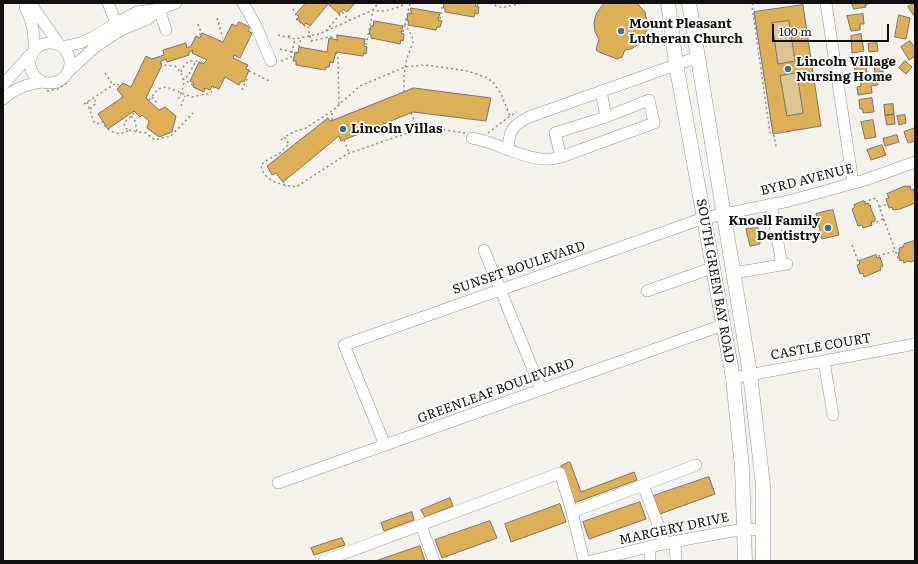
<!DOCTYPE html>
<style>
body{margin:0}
#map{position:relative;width:918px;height:564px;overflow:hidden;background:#f5f1eb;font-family:Literata,serif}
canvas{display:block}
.frame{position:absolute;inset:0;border:4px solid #11100e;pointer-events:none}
.scale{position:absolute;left:772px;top:24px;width:117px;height:18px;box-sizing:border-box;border:2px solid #11100e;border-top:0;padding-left:5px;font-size:12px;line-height:14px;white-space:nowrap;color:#11100e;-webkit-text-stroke:3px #fff;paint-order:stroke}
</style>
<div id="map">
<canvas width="918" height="564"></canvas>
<div class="frame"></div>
<div class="scale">100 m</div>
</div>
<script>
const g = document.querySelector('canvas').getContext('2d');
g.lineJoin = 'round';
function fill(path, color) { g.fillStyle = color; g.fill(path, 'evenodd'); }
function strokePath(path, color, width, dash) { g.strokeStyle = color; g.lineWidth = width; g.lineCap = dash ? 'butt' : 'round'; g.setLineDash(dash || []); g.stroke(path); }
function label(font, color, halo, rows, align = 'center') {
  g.font = font + ' Literata,serif'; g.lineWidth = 3.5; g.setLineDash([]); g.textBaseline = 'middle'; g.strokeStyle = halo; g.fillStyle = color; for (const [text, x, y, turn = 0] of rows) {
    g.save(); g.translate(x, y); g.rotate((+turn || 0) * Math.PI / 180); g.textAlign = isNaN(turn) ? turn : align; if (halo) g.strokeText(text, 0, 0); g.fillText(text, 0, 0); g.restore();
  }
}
fill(new Path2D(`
 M789 21 795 61 778 64 772 23Z
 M797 73 803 113 787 116 780 76Z`), '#dfc392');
const building = new Path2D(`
 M306 3H355L347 12 343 9 339 14 328 4 310 26 306 23 304 25 297 19 299 17 296 14Z
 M444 3H476L475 6 479 7 478 14 475 13 474 17 445 12V8H444Z
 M605 3H637L645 12 647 21V29L644 37 639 44 631 49 625 50 622 57 617 59 599 52 596 50 599 39 595 32 594 23 596 14 601 7Z
 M852 3H868V4L865 5 866 7 854 9Z
 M914 3H915L914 16 908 7Z
 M803 5 821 126 773 134 754 12ZM789 21 795 61 778 64 772 23ZM797 73 803 113 787 116 780 76Z
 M411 8 440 13 438 20 442 21 440 27H437L436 30 408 25 409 21H407L408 13 411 14Z
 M863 14 864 24H860V30L851 31 847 16Z
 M899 15 910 18 906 39 895 37Z
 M374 21 403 26 401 33 404 34 403 41 401 40 400 44 371 38V35L369 34 371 26H373Z
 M239 22 250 27 248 31 252 33 240 58 234 55 233 58 248 65 246 69 249 70 244 82 241 81 239 85 225 77 219 89 212 86 210 90 205 88 204 92 193 87 194 83 190 81 199 62 203 64 207 60 192 53 193 50 189 52V55L167 62 166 59 161 61 160 63 162 65 146 98 159 110 165 107 176 116 172 132 159 137 147 128 149 121 142 115 140 117 134 111 108 129 98 114 123 97 117 89 123 83 131 87 146 56 152 59 164 55 163 50 186 43 187 48 191 46 196 36 200 38 202 33 223 42 232 24 236 26Z
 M861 34 864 51 852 53 851 36Z
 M337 35 365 39 364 46 367 47 366 54 363 53V56L336 52 333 63 330 62 329 67H326L325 70 296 65V61H293L295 52 298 53 299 47 327 52 329 38 337 40Z
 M910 41 915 48V56L909 60 901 47Z
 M877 43 878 51 869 52 868 44Z
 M864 56 867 72 855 74 854 58Z
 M905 61 912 67 906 74 899 68Z
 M883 64 884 71 875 73 874 65Z
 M877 75 878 85 871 86 872 93 858 95 857 87 861 86 860 78Z
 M414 88 491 98 486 121 413 112 341 141 339 136 283 182 276 173 272 175 267 166 328 118 330 121Z
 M872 98 874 112 863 113V109H860L859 100Z
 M893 104 894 114 885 115 884 105Z
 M894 115 895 124 887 125 885 116Z
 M905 115 906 123 899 125 897 116Z
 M873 120 876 137 865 139 861 122Z
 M915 128V141L908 143 904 132Z
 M897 135 899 142 885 146 883 139Z
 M882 145 886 155 871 160 867 150Z
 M906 186V187L910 186 911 190 914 189 915 203 900 209 893 210 892 207 889 208 886 199 889 198 887 194Z
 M864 201 865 204 868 203 869 206 870 205 871 209 875 218V221L871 222 872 225 863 228 862 225 858 226 852 209 855 207 854 205Z
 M830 210H833L839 235 822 239 816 214Z
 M758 228 760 244 750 246 746 229Z
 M914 241 915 260 911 262 908 261 904 263 903 260 900 261 898 253 900 252 899 248 903 247 904 244Z
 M876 255 877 258 880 257 883 266 880 267 881 270 864 277 863 273 860 274 857 265 860 264 859 261Z
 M570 462 581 492 634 472 637 480 574 503 561 466Z
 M709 477 715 494 660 514 653 496Z
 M450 498 453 506 425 517 421 510Z
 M640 502 646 519 589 539 583 522Z
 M560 504 566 522 511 542 505 524Z
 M412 512 414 520 384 531 381 523Z
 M490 521 497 538 442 558 435 540Z
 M342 538 345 545 314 555 311 548Z
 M420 546 425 561H376Z`);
fill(building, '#ddaf57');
strokePath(building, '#75726d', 1);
const minor = new Path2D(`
 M30 3 59 44
 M108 3 116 23
 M243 3 256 26 271 61
 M826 3 853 183
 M25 7C33 23 34 31 34 49
 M159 9 166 30
 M30 63a20 20 0 1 1 40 0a20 20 0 1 1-40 0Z
 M62 47 80 43 94 37 116 23 137 12 159 9 176 3
 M68 72 95 47 121 30 148 19 159 9
 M3 85 30 55
 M601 91 606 117 555 133 561 157 654 123 649 100 606 117
 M3 99C15 88 27 84 43 82
 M472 138C496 142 518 157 543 159 549 160 556 158 561 157
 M508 150C509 130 512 126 529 117L698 57
 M771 204 782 265
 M484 250 541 389
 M734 273 787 264
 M647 291 712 268
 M824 361 833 415
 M733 378 915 344
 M385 445 344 345 704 218 789 201 865 180 915 162
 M278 483 723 325
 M643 485 665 543
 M572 512 584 561
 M421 525 434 561
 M675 541 676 561
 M650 546V561
 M324 561 560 473 572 512 696 465
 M591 561 648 547 688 539 744 529 763 530`);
const major = new Path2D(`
 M668 3 676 64 733 378 742 468 745 561
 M689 3 750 374 763 485V561`);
strokePath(minor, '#96938d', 12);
strokePath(major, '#96938d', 15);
strokePath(new Path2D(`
 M490 3 499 7H506L522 3
 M753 3 752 6 770 133 774 136 776 146
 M477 6 478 3
 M293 9 295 12 297 20 305 26H308L311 41 329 37H335
 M217 18 223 38
 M440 19 443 3
 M198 24 201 32 199 37
 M326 31 342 12 349 20
 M403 32 405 24
 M278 35 295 39 319 34 373 10C384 13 396 9 406 3
 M289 37V33
 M366 45 373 10 378 3
 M299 47 301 38
 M280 49 292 52
 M336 52 338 59 339 105
 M281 61 291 57 295 39
 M160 63 165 65 175 66C188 78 184 87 177 102
 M249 71 267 80 272 81
 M181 72C185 60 193 59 203 63
 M105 73 113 85
 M193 85 183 79 188 76 196 61
 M242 90 247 79 246 78
 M47 91 58 89 70 81
 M404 92V74L407 58 413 42 412 36 405 24 410 3
 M152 97 157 103
 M149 100 158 89 166 87 192 97 211 93 214 87
 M87 102 94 122 97 124 102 122
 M84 104 116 83 120 86
 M181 106 185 96
 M90 109 96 103 94 98
 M411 113 418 129
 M131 116 135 121 137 132 146 133 155 140 171 136 193 113
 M332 120V111
 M103 121 102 122C109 132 118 137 129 130L125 128 124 123 135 112
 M129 130 137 132
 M465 133 425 127 347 154 296 187C283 185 263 182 261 165L264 162 280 153 289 144 284 137 296 131 306 128 332 111 360 86 405 67 425 65 447 68 468 71 485 77 493 82 501 94 510 116 517 112
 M488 133 510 116
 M281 140 284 137
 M344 140 349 153
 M283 181 286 186
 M864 202 876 198 899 261
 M879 207 888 204
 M873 221 874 223 883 219
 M852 245 859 264
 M878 256 895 251`), '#8d8a86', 1.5, [2, 3]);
strokePath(minor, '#fff', 11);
strokePath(major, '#fff', 14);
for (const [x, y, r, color] of [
 [621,31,4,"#3a718c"],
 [788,69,4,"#3a718c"],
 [343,129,4,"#3a718c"],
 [828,228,4,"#3a718c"]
]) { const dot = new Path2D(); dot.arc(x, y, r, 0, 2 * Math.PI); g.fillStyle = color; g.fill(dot); strokePath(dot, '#fff', 1.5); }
label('bold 13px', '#11100e', '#fff', [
 ["Mount Pleasant",629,24],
 ["Lutheran Church",629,39],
 ["Lincoln Village",796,62],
 ["Nursing Home",796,77],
 ["Lincoln Villas",351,129],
 ["Knoell Family",820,221,"right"],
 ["Dentistry",820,236,"right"]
], 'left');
label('13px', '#11100e', '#fff', [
 ["BYRD AVENUE",807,180,-14],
 ["SUNSET BOULEVARD",519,268,-19],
 ["SOUTH GREEN BAY ROAD",715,281,80],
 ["CASTLE COURT",821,347,-10],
 ["GREENLEAF BOULEVARD",496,391,-20],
 ["MARGERY DRIVE",674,529,-12]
]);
</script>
